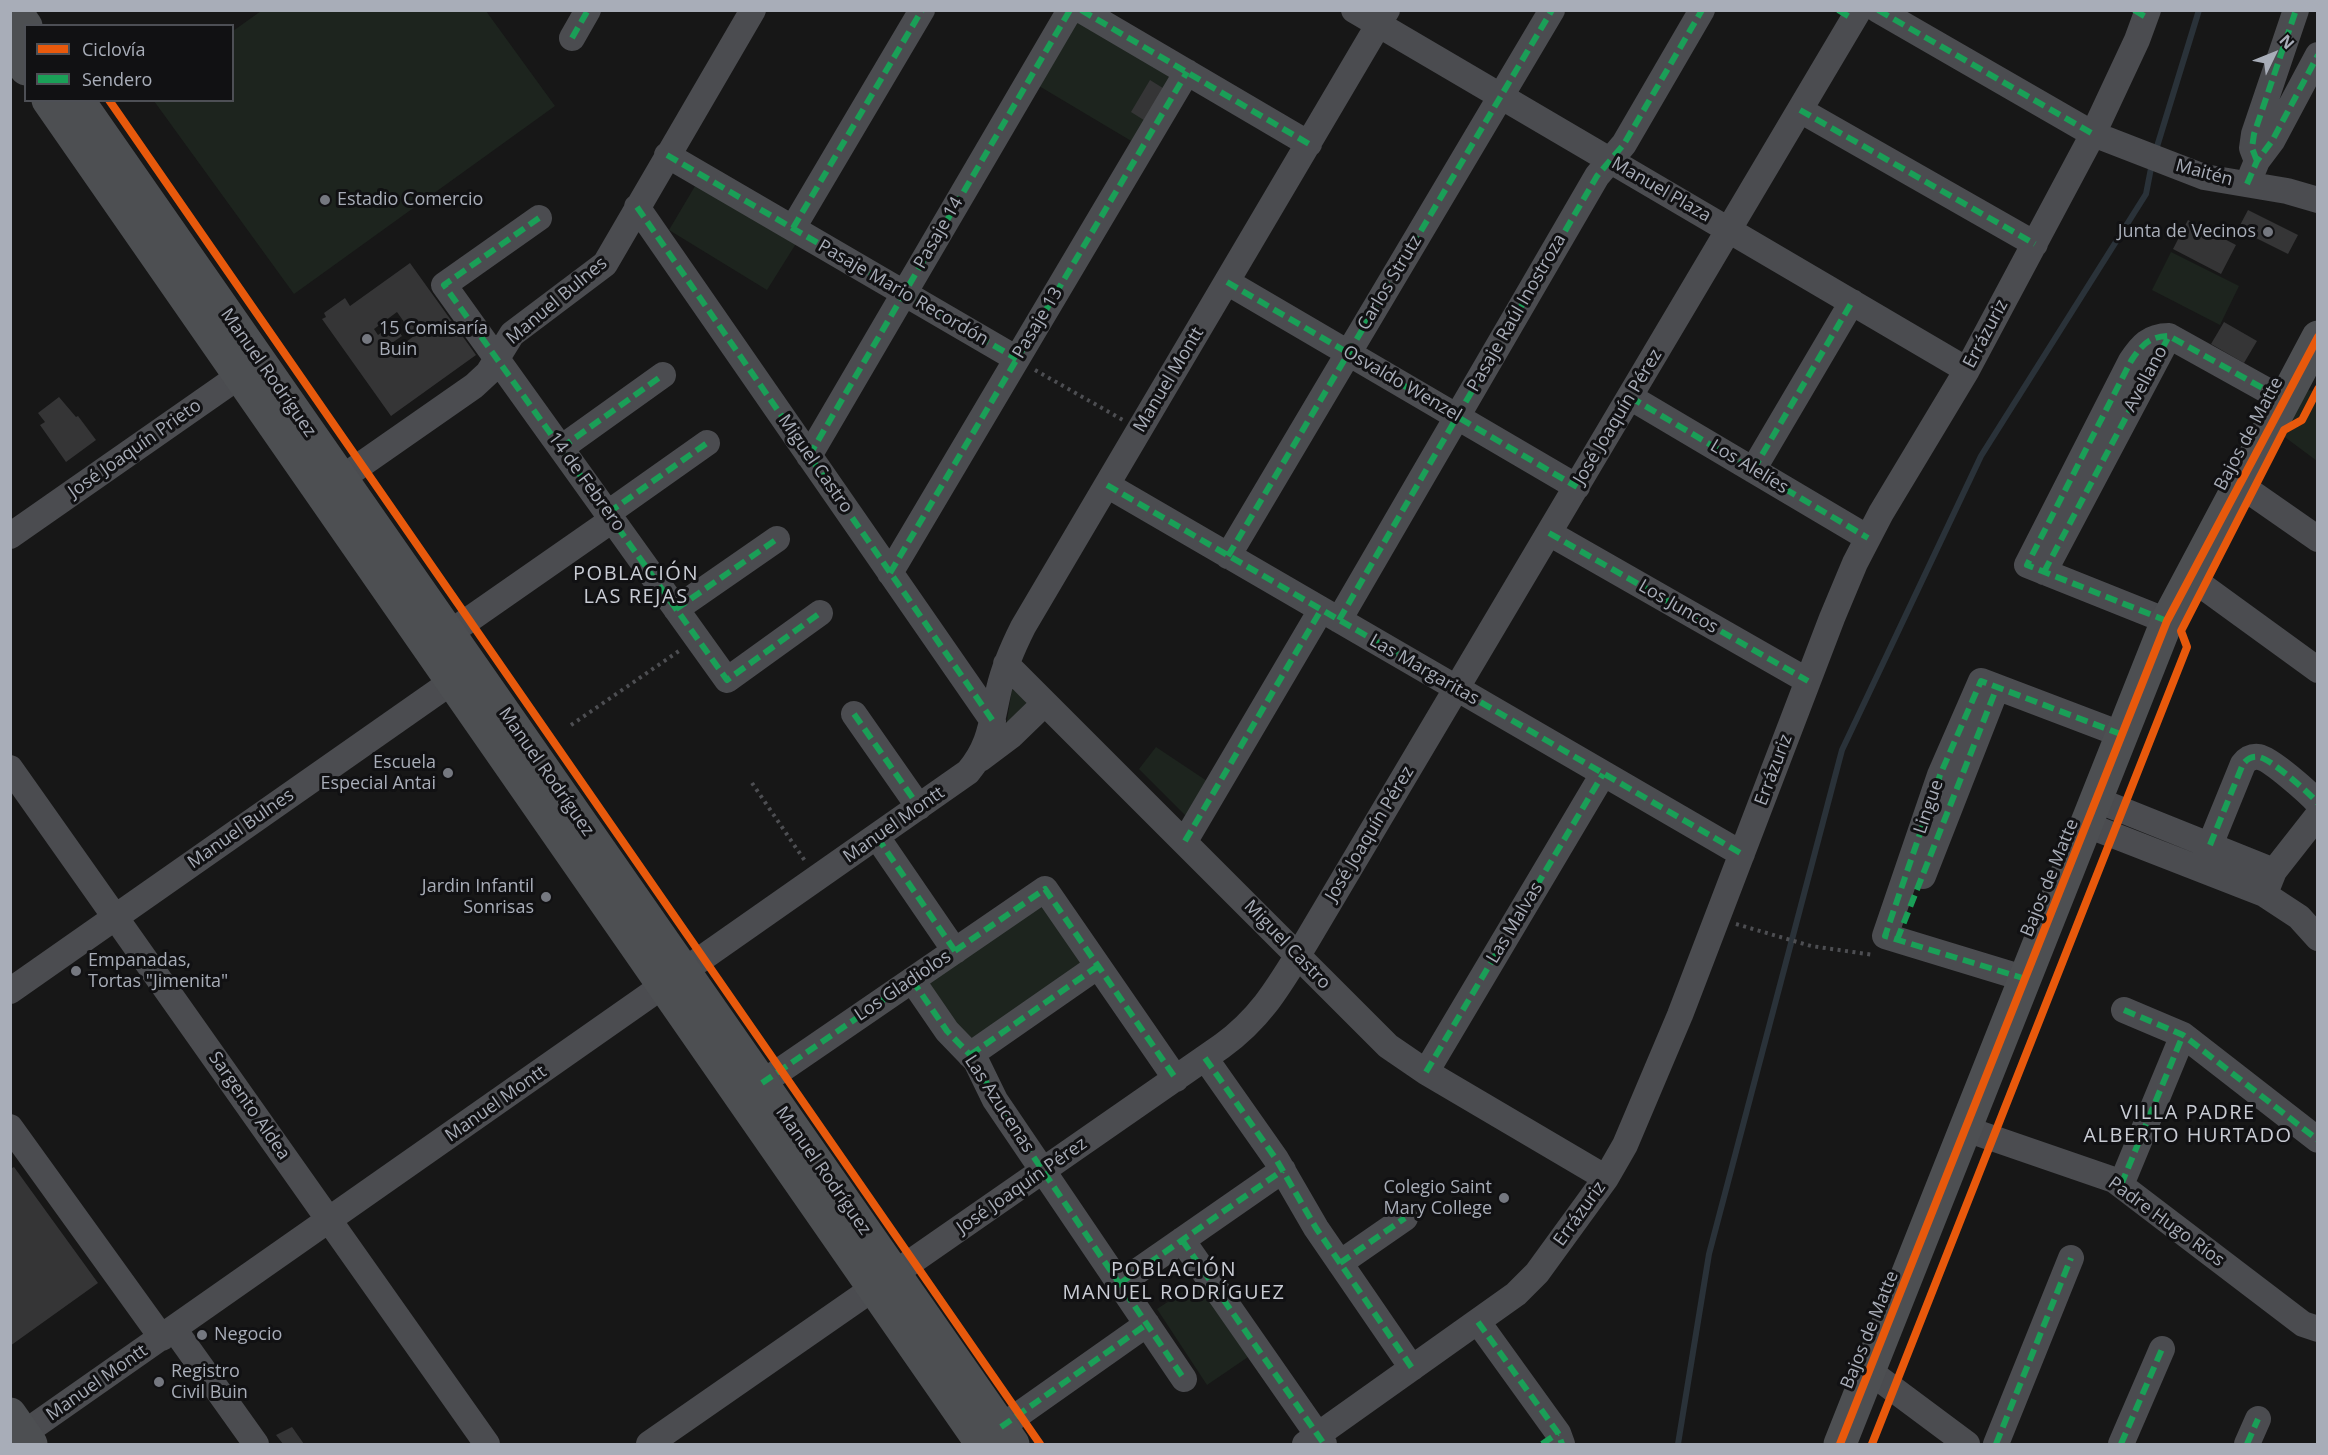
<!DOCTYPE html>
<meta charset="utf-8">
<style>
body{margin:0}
#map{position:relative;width:2328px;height:1455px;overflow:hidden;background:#171717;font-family:"Open Sans",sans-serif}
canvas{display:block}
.frame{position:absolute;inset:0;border:12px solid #a8adb8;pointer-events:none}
.legend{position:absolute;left:24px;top:24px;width:210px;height:78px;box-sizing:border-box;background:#111113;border:2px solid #4d4f55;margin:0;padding:8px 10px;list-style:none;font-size:18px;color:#a8adb8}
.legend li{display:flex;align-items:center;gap:12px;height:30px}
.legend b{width:30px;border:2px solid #4d4f55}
.north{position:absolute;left:2244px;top:24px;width:60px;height:60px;-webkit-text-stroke:4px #111113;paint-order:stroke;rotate:47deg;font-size:16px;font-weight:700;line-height:24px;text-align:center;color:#a8adb8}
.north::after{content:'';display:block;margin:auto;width:21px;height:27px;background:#a8adb8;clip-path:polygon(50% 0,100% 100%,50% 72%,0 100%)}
</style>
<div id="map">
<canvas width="2328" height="1455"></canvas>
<div class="frame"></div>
<ul class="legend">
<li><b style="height:8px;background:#e8590c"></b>Ciclovía</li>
<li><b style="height:8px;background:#1a9f57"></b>Sendero</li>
</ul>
<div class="north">N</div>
</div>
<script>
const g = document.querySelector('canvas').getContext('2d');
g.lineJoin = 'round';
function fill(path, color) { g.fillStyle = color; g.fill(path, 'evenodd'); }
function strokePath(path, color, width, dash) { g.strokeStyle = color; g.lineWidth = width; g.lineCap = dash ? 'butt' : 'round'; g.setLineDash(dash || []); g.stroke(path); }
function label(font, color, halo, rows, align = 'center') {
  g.font = font + ' "Open Sans",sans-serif'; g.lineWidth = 6; g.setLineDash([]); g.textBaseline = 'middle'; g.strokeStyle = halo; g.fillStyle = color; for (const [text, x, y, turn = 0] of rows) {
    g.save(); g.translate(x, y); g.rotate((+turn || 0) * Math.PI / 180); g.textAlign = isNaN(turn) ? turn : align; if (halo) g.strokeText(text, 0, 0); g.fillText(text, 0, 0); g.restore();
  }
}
fill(new Path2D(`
 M486 11 555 106 294 294 154 101 232 100 233 31 261 11Z
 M1073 18 1176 80 1138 145 1034 83Z
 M698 181 797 242 767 290 669 230Z
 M2171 252 2239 286 2220 325 2152 290Z
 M2306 390 2317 391V461L2282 435Z
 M1012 689 1029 702 1006 727Z
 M1156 747 1207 781 1187 817 1139 769Z
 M1046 900 1090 965 967 1049 922 984Z
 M1201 1280 1251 1355 1207 1385 1157 1309Z`), '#1d241e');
strokePath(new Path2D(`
 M2155 153 2199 10
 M1678 1444 1709 1254 1842 750 1981 456 2146 194 2152 163`), '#2a3239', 6);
fill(new Path2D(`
 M1150 80 1166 90 1147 122 1131 112Z
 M2248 210 2298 235 2288 254 2238 229Z
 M2188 220 2236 245 2221 274 2173 249Z
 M410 263 476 355 391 416 322 319 326 317 324 313 345 298 350 306ZM397 312 414 336 390 354 386 347 402 336 393 324 378 335 374 329Z
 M2224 322 2257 341 2244 363 2211 344Z
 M59 397 76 417 78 416 96 440 66 462 40 425 45 422 38 413Z
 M14 1167 98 1283 10 1346V1169Z
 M292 1427 304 1444H283L276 1435Z`), '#353536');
strokePath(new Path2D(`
 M1035 370 1123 420
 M571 725 679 651
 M752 783 805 861
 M1736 924 1811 946 1874 955`), '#4d4e52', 4, [3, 4.5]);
strokePath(new Path2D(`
 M1081 10 1309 144
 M1354 10 1967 370
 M1878 10 2093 134 2204 177 2287 191 2318 200
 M572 38 588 10
 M1800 110 2035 244
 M667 155 1017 359
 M2257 161 2252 148 2254 134 2296 10
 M2252 173 2257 161 2272 141 2318 55
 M637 207 993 721
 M539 218 444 285 727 680 820 613
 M793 228 922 10
 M1227 282 1577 487
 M1630 397 1868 538
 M561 448 663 375
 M809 456 1070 10
 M1753 470 1852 302
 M342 478 474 386 488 373 512 334 605 264 753 10
 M2239 484 2318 539
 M1107 485 1742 854
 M608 513 707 443
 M1549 533 1808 681
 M10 536 255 365
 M1228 556 1552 10
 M2044 572 2169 336
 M890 573 1187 72
 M2190 577 2318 670
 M676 609 777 539
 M1339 620 1597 176 1624 144 1702 10
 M2167 621 2027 565 2131 361C2141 346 2149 336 2169 336L2284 400
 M434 644 612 520
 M1006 664 1388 1046 1426 1072 1606 1178
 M854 714 919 807
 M980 759 1012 735 1045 703
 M10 768 487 1444
 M2097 800 2274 871
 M2087 825 2264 894 2299 917 2318 938
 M877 837 955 951
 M1185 841 1321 610
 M2210 845 2243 764C2247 759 2252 756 2259 757 2271 759 2309 793 2318 803
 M1923 876 1997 687
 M2268 886 2274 871 2318 815
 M2026 979 1885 936 1940 775 1981 681 2123 735
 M912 980 947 1031 976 1061 995 1100 1184 1379
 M10 991 467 671
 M2124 1010 2183 1035 2318 1140
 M970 1055 1098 966
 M1205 1058 1276 1159 1316 1228 1412 1368
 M1426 1072 1603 774
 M762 1083 1045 889 1176 1079
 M10 1127 162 1338
 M1966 1129 2114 1180 2303 1324 2318 1329
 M2121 1185 2183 1035
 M1182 1240 1324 1444
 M1340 1263 1405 1218
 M1119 1284 1283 1170
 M1478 1322 1558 1433 1562 1444
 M174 1329 256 1444
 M1869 1371 1967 1444
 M1001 1427 1147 1324
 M10 1443 968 772C991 745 991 722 999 689 1004 667 1013 647 1023 627L1387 10
 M649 1444 1222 1046C1263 1016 1280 984 1306 942L1859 10
 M1305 1444 1516 1294 1537 1273 1606 1178 1625 1145 1680 1015 1832 618 1855 563 1881 513 1967 370 2093 134 2137 40 2148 10
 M1996 1444 2071 1258
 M2121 1444 2162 1349
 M2247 1444 2258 1419`), '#4b4c50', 26);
strokePath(new Path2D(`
 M15 10 26 26
 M10 47 26 69
 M48 100 982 1444
 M78 100 1013 1444
 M10 1414 31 1444
 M1840 1444 2167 621 2318 337`), '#4d4f52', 33);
strokePath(new Path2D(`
 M1081 10 1309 144
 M1838 10 1853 19
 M1878 10 2093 134
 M2134 10 2146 17
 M572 38 588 10
 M1800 110 2035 244
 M667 155 1017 359
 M2257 161 2252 148 2254 134 2296 10
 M2247 184 2257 161 2272 141 2318 55
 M637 207 993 721
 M539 218 444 285 727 680 820 613
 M793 228 922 10
 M1227 282 1577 487
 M1630 397 1868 538
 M561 448 663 375
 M809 456 1070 10
 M1753 470 1852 302
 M1107 485 1742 854
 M608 513 707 443
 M1549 533 1808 681
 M1228 556 1552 10
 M2044 572 2169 336
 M890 573 1187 72
 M676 609 777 539
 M1339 620 1597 176 1624 144 1702 10
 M2167 621 2027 565 2131 361C2141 346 2149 336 2169 336L2284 400
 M854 714 919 807
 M877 837 955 951
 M1185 841 1321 610
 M2210 845 2243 764C2247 759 2252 756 2259 757 2271 759 2309 793 2318 803
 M1897 940 1997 687
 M2026 979 1885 936 1940 775 1981 681 2123 735
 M912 980 947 1031 976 1061 995 1100 1184 1379
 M2124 1010 2183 1035 2318 1140
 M970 1055 1098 966
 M1205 1058 1276 1159 1316 1228 1412 1368
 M1426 1072 1603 774
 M762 1083 1045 889 1176 1079
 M2121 1185 2183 1035
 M1182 1240 1324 1444
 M1340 1263 1405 1218
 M1119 1284 1283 1170
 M1478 1322 1558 1433 1562 1444
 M1001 1427 1147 1324
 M1542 1444 1558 1433
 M1996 1444 2071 1258
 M2121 1444 2162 1349
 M2247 1444 2258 1419`), '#1a9f57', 6, [12, 6]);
strokePath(new Path2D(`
 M109 100 1040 1444
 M1840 1444 2167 621 2318 337
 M1872 1444 2187 647 2181 631 2284 430 2302 420 2318 389`), '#e8590c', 8);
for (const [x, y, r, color] of [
 [325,200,6,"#757880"],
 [2268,232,6,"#757880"],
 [367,339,6,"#757880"],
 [448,773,6,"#757880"],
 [546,897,6,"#757880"],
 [76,971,6,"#757880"],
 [1504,1198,6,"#757880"],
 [202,1335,6,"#757880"],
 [159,1382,6,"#757880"]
]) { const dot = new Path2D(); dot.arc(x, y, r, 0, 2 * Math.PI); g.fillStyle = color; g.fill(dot); strokePath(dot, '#111113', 2); }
label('18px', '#a8adb8', '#111113', [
 ["Maitén",2204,173,15],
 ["Manuel Plaza",1661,190,30],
 ["Pasaje 14",939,233,-60],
 ["Carlos Strutz",1390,283,-59],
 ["Pasaje Mario Recordón",903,293,30],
 ["Manuel Bulnes",557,301,-40],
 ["Pasaje Raúl Inostroza",1517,313,-60],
 ["Pasaje 13",1038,323,-59],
 ["Errázuriz",1986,334,-62],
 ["Manuel Rodríguez",268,373,55],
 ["Avellano",2146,379,-62],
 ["Manuel Montt",1169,380,-59],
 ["Osvaldo Wenzel",1402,384,30],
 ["José Joaquín Pérez",1618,417,-59],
 ["Bajos de Matte",2249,434,-62],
 ["José Joaquín Prieto",135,449,-35],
 ["Miguel Castro",815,464,55],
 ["Los Alelíes",1749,467,31],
 ["14 de Febrero",586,482,54],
 ["Los Juncos",1678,607,30],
 ["Las Margaritas",1424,670,30],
 ["Errázuriz",1774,770,-69],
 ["Manuel Rodríguez",546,772,55],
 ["Lingue",1929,807,-71],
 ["Manuel Montt",894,825,-35],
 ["Manuel Bulnes",241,829,-35],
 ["José Joaquín Pérez",1370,834,-59],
 ["Bajos de Matte",2050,878,-68],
 ["Las Malvas",1515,923,-59],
 ["Miguel Castro",1287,945,46],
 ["Los Gladiolos",903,986,-34],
 ["Manuel Montt",496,1104,-35],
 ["Las Azucenas",999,1104,57],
 ["Sargento Aldea",249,1106,55],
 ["Manuel Rodríguez",823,1171,55],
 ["José Joaquín Pérez",1022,1186,-35],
 ["Errázuriz",1580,1214,-54],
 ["Padre Hugo Ríos",2166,1222,36],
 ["Bajos de Matte",1870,1330,-68],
 ["Manuel Montt",97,1383,-35]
]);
label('18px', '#a8adb8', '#111113', [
 ["Estadio Comercio",337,200],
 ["Junta de Vecinos",2256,232,"right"],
 ["15 Comisaría",379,329],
 ["Buin",379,350],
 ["Escuela",436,763,"right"],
 ["Especial Antai",436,784,"right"],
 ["Jardin Infantil",534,887,"right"],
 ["Sonrisas",534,908,"right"],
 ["Empanadas,",88,961],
 ["Tortas \"Jimenita\"",88,982],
 ["Colegio Saint",1492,1188,"right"],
 ["Mary College",1492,1209,"right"],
 ["Negocio",214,1335],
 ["Registro",171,1372],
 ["Civil Buin",171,1393]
], 'left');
g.letterSpacing = '1.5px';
label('20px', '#c9ccd4', '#111113', [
 ["POBLACIÓN",636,574],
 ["LAS REJAS",636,597],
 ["VILLA PADRE",2188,1113],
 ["ALBERTO HURTADO",2188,1136],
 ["POBLACIÓN",1174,1270],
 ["MANUEL RODRÍGUEZ",1174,1293]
]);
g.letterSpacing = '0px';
</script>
